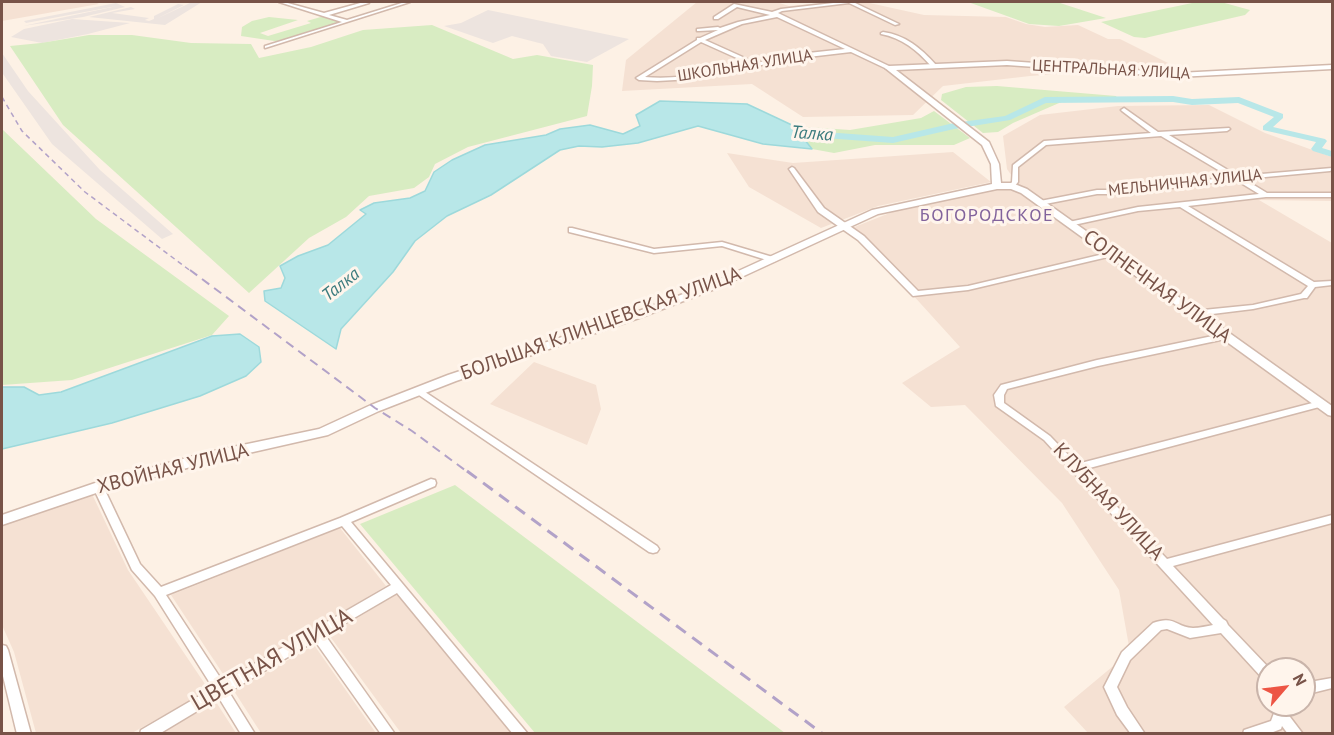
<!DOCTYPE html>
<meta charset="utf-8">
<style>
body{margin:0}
#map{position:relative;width:1334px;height:735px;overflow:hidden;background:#fdf1e5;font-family:"PT Sans",sans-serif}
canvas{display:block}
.frame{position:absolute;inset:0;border:3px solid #785348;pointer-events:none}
.north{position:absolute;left:1256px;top:657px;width:60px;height:60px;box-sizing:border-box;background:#fff5ec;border:2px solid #c9b4aa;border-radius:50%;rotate:62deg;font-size:16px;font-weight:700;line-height:24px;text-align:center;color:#785348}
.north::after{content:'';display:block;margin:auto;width:21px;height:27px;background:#ed5544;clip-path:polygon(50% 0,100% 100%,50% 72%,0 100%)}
</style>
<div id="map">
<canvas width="1334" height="735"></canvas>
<div class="frame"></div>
<div class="north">N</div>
</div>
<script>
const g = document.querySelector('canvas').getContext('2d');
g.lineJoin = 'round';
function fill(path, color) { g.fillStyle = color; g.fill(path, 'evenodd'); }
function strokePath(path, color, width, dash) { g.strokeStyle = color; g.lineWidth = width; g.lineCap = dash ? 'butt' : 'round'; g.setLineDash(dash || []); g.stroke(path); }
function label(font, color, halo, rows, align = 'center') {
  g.font = font + ' "PT Sans",sans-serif'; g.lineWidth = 6; g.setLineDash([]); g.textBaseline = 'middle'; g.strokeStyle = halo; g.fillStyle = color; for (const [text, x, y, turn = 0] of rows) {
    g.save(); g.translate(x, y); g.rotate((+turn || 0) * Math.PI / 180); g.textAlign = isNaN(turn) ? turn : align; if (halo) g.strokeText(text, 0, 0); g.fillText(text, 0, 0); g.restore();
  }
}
fill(new Path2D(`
 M2 2H95L99 4 2 21Z
 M697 2H776L789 6 832 2H865L924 15 1006 17 1026 24 1045 27 1078 25 1108 39H1120L1186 72 1129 69 1030 76 943 86 913 115 803 117 752 84 622 91 626 60Z
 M1209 105 1265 133 1332 157V201L1259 200 1332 243V408L1018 185 1007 169 1003 136 1040 115 1118 106Z
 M953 152 991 182 878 206 821 228 749 187 727 153 793 163Z
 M995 188H1013L1332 417V733H1088L1064 707 1130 652 1119 590 1062 503 965 405 931 407 902 383 960 347 852 228 910 205ZM1268 669H1304V705H1268Z
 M534 362 596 385 601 409 587 445 490 404Z
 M92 494 128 570 209 690 132 733H36L14 652 2 625V525Z
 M340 528 386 586 227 680 171 595Z
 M397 594 514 733H401L329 635Z
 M314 645 376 733H261L234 691Z
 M216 702 236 733H161Z`), '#f5e1d3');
fill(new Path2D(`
 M202 2 165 25 89 17 131 7 135 9 112 13 149 18 145 20 149 21 154 19V16L178 4 184 5 156 19 190 3Z
 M116 3 125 7 83 17 23 26 117 6 26 23 24 21Z
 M488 10 629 39 587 62 551 56 543 44 512 36 493 43 444 26 461 23Z
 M72 19 130 23 88 34 42 43 11 37 24 29Z
 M2 53 28 91 100 170 173 234 162 239 52 144 3 74Z`), '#ede4df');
fill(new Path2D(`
 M968 2H1057L1106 18 1059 26 1029 24Z
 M1197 2H1221L1250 10 1245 15 1145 38 1134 37 1101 22Z
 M324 16 343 22 281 42 241 36 242 27 252 21 269 17 298 20 260 33 268 36 311 23 307 21Z
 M432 25 513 59 537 55 593 65 592 86 587 116 468 147 435 164 429 177 414 188 369 196 346 217 309 238 249 293 63 125 10 46 41 43 89 35H132L191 43 251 44 259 58 311 47 363 30Z
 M997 86 1116 96 1118 99 1066 100 1013 123 998 132 983 133 941 100 942 94 966 87Z
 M934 111 970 138 954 145H875L834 153 812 149 794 126 850 130 921 118Z
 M2 129 96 219 229 316 212 335 72 380 2 385Z
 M455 485 785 733H535L360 524Z`), '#d8ecc2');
const water = new Path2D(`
 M660 101 747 104 794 126 812 149 763 144 698 126 638 143 602 147 579 146 560 150 491 195 447 216 415 241 393 272 341 329 336 349 265 301 264 291 281 288 285 278 280 266 298 256 328 245 366 214 360 210 374 203 410 198 425 191 434 172 452 160 485 145 546 135 560 129 590 125 623 134 640 126 636 115Z
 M240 334 259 347 261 362 246 376 200 396 112 423 2 449V387H24L39 395 61 392 212 336Z`);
fill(water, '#b8e7e8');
strokePath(water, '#9dd9db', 1.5);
fill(new Path2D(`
 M1173 96 1192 99 1239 97 1283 114V118L1273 127 1325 139 1327 141 1322 148 1332 151V157L1313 151 1311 149 1316 142 1263 130V126L1274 117 1238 103 1192 105 1173 102 1046 103 1010 120 954 129 893 143 783 135 778 132 783 129 893 137 954 123 1005 116 1045 97Z`), '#b8e7e8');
const minor = new Path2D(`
 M279 2H284L324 13 364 2H369V3L329 15 347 20 405 2H410L265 48V46L342 22Z
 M842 2H853L899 24 895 25 849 3 782 11 778 13 891 67V69H887L851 52 791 59 693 79 657 81 639 80 636 78 697 40V38H700L718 30 699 31H697V29L718 27 720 28 738 22 770 15 737 7 718 19H714V17L734 4 772 12 781 9ZM777 17 845 49 799 54 756 63 705 40 742 24ZM701 42 750 64C715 72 680 80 645 77Z
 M883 32C905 35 921 48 936 65L931 66C917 50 902 38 881 34V33Z
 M1124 108 1158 132 1229 128 1230 129 1227 131 1169 135 1238 176 1332 168V170L1330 171 1244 179 1267 193H1332V197H1266L1188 206 1314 282 1332 281V285L1315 287 1307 298H1304L1253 309 1196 316 1193 315 1192 313 1193 311 1253 305 1301 294 1308 286 1180 207 1138 211 1069 226 1065 224 1069 222 1138 207 1259 194 1236 180 1123 194H1097L1040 205 1036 203 1040 201 1097 190H1123L1230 177 1161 136 1046 145 1018 167V182L1014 187H1010L1009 186 1012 182 1013 165 1044 141 1151 133 1122 111 1121 110Z
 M792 167 794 168 824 208 864 236 918 291 968 286 1112 252 1116 254 1112 256 968 290 913 296 858 240 818 212 789 169Z
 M569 228H572L654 249 722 242 776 258 777 260 773 262 722 246 654 253 569 232Z
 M1227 333 1230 334 1231 336 1230 338 1098 366 1007 389 1004 395V403L1050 436 1077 464 1320 401 1325 404 1323 406 1082 470 1167 559 1332 515V523L1173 566 1223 619 1226 621 1228 625 1270 669H1268V681L1264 680 1221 633 1190 638 1167 629 1161 630 1130 660 1117 687 1127 707 1145 734H1131L1117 715 1104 687 1122 652 1153 623C1175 615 1175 627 1193 628 1199 628 1207 626 1213 625L1044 440 996 406 994 395 1001 385 1097 360Z
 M419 388 657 546 659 549 657 552 653 553 649 552 416 393 414 391 416 389Z
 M431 479 435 480 436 483 435 486 351 522 528 734H513L397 593 325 635 395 734H381L315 641 229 692 255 734H241L219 698 159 734H140L141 730 213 688 155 596 132 570 93 487 94 484H102L140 564 161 587 340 518ZM342 526 391 585 223 682 166 595Z
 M2 645 6 646 8 650 31 734H17L2 672Z
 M1332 678V688L1304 695V683Z
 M1277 705H1291L1287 713 1303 734H1288L1282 726 1281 729 1268 734H1243L1244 730 1271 721Z`);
const tertiary = new Path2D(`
 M1007 61 1178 73 1332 65V69L1178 77 1007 65 896 70 989 142 999 164 1001 183H1012L1027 189 1332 406V416L1328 415 1021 193 1011 189H997L878 214 720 287 639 318 456 381 379 411 328 435 209 462 102 491 2 525V515L98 482 209 452 319 429 371 405 448 375 631 314 712 283 872 210 992 184 991 164 982 145 885 68 889 66Z`);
strokePath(minor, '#d2b9ac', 3);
strokePath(tertiary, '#d2b9ac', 3);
fill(minor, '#fff');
fill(tertiary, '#fff');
strokePath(new Path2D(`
 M2 97 22 131 85 192 192 272`), '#b2a2c8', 1.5, [5, 4]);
strokePath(new Path2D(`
 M190 270 375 408 412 431 469 473`), '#b2a2c8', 2, [9, 6]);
strokePath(new Path2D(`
 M467 471 823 734`), '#b2a2c8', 3, [12, 8]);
label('16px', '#785348', '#fff5ec', [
 ["ШКОЛЬНАЯ УЛИЦА",745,66,-9],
 ["ЦЕНТРАЛЬНАЯ УЛИЦА",1111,70,3],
 ["МЕЛЬНИЧНАЯ УЛИЦА",1185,183,-6]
]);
label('italic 18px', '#3b7b7e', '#fff5ec', [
 ["Талка",812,134,4],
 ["Талка",341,285,-38]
]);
g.letterSpacing = '1.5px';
label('18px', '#82639c', '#fff5ec', [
 ["БОГОРОДСКОЕ",987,216]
]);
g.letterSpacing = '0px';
label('20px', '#785348', '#fff5ec', [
 ["СОЛНЕЧНАЯ УЛИЦА",1157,287,36],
 ["БОЛЬШАЯ КЛИНЦЕВСКАЯ УЛИЦА",601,324,-20],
 ["ХВОЙНАЯ УЛИЦА",173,469,-14],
 ["КЛУБНАЯ УЛИЦА",1108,502,47]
]);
label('24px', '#785348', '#fff5ec', [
 ["ЦВЕТНАЯ УЛИЦА",272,660,-30]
]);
</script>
